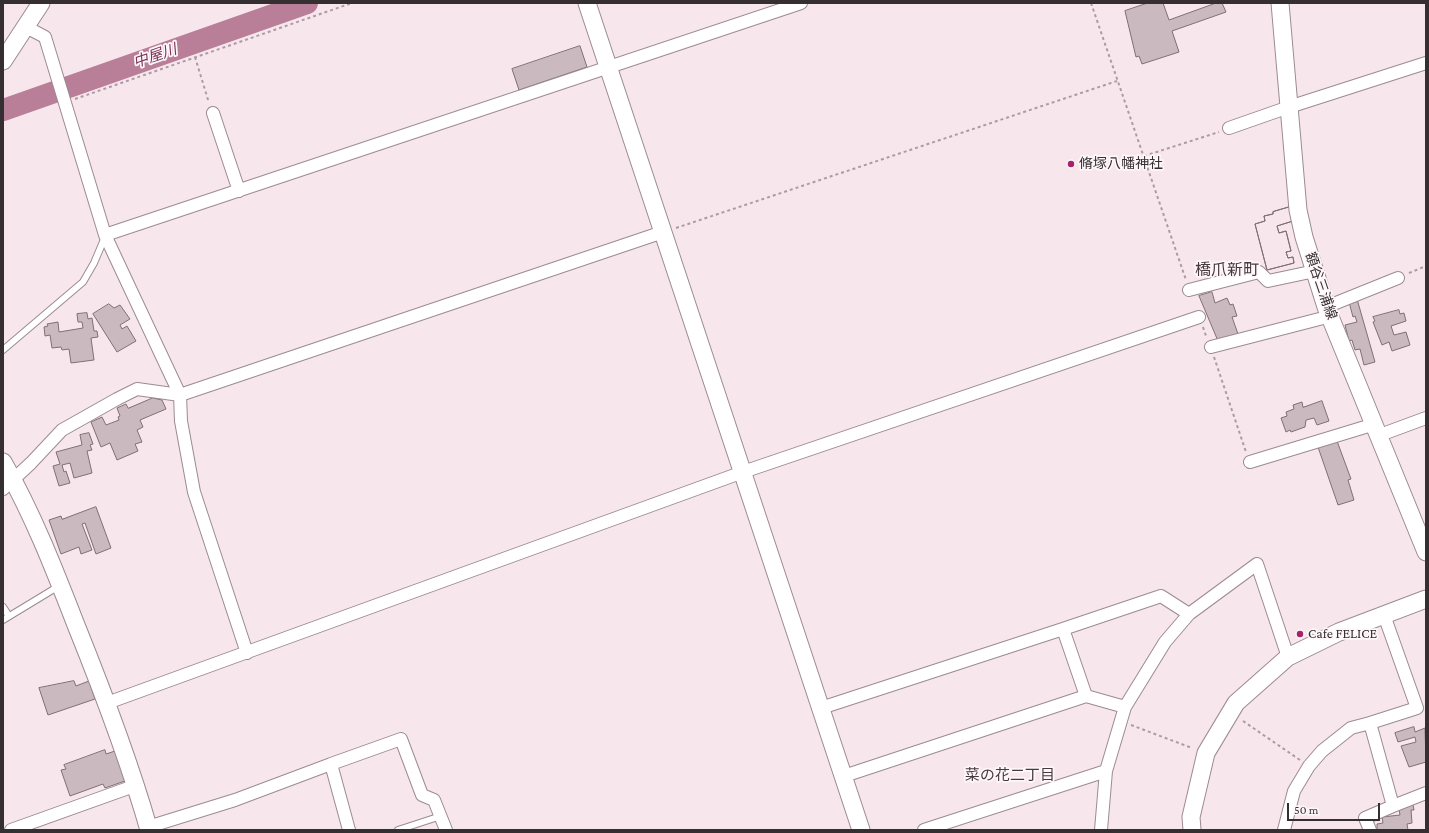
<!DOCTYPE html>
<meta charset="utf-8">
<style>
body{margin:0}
#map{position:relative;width:1429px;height:833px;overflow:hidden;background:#f8e6ed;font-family:"Crimson Pro",serif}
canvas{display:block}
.frame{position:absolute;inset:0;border:4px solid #362f32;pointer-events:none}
.scale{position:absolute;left:1287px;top:803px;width:93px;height:18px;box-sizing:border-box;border:2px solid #362f32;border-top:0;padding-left:5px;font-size:12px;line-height:14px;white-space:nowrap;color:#362f32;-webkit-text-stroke:3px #fef7fa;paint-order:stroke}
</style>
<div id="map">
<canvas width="1429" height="833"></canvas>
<div class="frame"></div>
<div class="scale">50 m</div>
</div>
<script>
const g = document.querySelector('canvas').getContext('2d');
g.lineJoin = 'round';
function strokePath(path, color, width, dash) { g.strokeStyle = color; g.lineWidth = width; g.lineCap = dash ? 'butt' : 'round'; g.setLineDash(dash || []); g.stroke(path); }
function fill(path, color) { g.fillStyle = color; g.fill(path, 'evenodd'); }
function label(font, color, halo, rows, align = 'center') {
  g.font = font + ' "Crimson Pro","Noto Sans JP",serif'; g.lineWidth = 3.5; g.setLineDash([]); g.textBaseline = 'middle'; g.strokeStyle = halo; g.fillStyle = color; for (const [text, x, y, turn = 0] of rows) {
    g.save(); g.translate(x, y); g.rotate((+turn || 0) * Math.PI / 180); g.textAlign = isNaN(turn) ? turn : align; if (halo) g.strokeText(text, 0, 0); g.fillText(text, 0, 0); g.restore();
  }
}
strokePath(new Path2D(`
 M3 110 307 3`), '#b97e98', 22);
const building = new Path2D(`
 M1148 3H1163L1169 20 1216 3H1222L1226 12 1172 31 1179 52 1142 64 1139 56 1136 57 1125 11Z
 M580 46 587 67 519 90 512 69Z
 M1290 207 1293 221 1277 226 1279 233 1286 231 1291 251 1286 252 1288 258 1293 257 1294 263 1267 270 1255 224 1265 221 1264 216 1273 214V212Z
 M1290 207 1293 221 1277 226 1279 233 1286 231 1291 251 1286 252 1288 258 1293 257 1294 263 1267 270 1255 224 1265 221 1264 216 1273 214V212Z
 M1212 292 1215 303 1227 298 1230 305 1233 304 1237 316 1232 317 1238 334 1218 341 1199 296Z
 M1357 299 1375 362 1364 365 1360 349 1355 350 1352 340 1349 341 1345 325 1357 322 1355 316 1353 317 1349 302Z
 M109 304 114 308 120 305 130 319 120 325 122 329 127 326 136 341 117 352 93 314Z
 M1399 310 1400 314 1404 313 1406 321 1391 326 1394 335 1406 332 1410 345 1392 351 1389 342 1382 345 1373 322 1375 321 1373 317Z
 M87 313 88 319 92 318 94 331H97L98 337 91 338 94 360 71 363 69 349 62 350 61 347 52 348 50 335 45 336 44 327 48 326 47 324 58 322 59 332 83 328 82 322H78L77 314Z
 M153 398 162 400 166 409 140 420 143 427 137 430 142 442 135 444 138 451 117 460 110 443 101 447 91 422 102 417 106 425 119 420 118 417 120 416 117 408 126 404 128 408Z
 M1322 401 1329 421 1317 425 1314 418 1306 420 1305 427 1291 432 1290 430 1286 432 1281 418 1287 416 1286 412 1294 409 1293 405 1302 402 1303 407Z
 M89 433 93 444 90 445 92 450 87 451 92 473 74 478 70 463 62 465 64 472 66 471 70 483 59 486 53 466 60 464 56 452 82 445 80 435Z
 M1337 441 1351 479 1348 480 1354 500 1338 505 1318 447Z
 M96 507 111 548 96 554 85 523 82 524 92 550 81 554 79 547 61 554 49 520 61 516 62 519Z
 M74 681 76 686 89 681 95 699 48 715 39 688Z
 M1414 727 1415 732 1425 728 1426 762 1409 767 1401 746 1416 742 1415 737 1398 742 1395 733Z
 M105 750 106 754 115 751 125 781 105 788 103 784 70 796 61 770 66 769 64 765Z
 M1413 805 1414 810H1411L1412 823 1407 824 1408 830H1377V824L1383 823 1382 817 1400 815 1399 809Z`);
fill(building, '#cbb9c0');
strokePath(building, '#7f6f76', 1);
const lane = new Path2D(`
 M3 350 83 282 94 263 105 237
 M3 607 9 616
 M3 620 59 586
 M398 830 441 816`);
const street = new Path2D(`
 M26 27 45 37 105 235 180 395 181 421 194 492 247 653
 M213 113 239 191
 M1229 128 1289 107 1426 63
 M105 235 801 3
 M1189 290 1259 272 1268 281 1315 271
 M1326 307 1398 278
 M1211 347 1331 316
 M1380 435 1426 418
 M1250 462 1375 424
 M3 489 31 463 62 430 117 399 137 389 180 395 663 232
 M1063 629 1161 596 1189 614
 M107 703 743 472 1199 317
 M821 708 1063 629 1086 696
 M331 764 401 739 422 795 434 800 446 830
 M844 776 1086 696 1125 707
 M1393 806 1426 793
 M148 827 235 800 331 764 349 830
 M11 830 134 786
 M924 830 1106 771
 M1101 830 1106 771 1125 707 1165 642 1189 614 1257 564 1288 657
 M1284 830 1294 791 1309 766 1322 751 1351 728 1370 723
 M1370 830 1365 818 1393 806 1370 723 1417 708 1384 615`);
const secondary = new Path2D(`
 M587 3 861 830
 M1280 3 1298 210 1304 237 1326 307 1426 552
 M3 61 41 3
 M3 462C32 512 55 571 76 625 103 692 129 760 149 830
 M1192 830 1191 817 1206 753 1236 703 1288 657 1339 632 1426 599`);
strokePath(lane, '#9b8b92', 8);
strokePath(street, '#9b8b92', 14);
strokePath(secondary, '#9b8b92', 19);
strokePath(new Path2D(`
 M1091 3 1186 280
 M195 57 209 103
 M75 99 352 3
 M1144 156 1219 132
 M676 228 1117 81
 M1409 273 1426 266
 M1203 327 1206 336
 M1214 357 1246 452
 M1243 721 1300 760
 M1131 725 1192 748`), '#aa9ca2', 2, [3, 3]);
strokePath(lane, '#fff', 6);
strokePath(street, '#fff', 12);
strokePath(secondary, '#fff', 17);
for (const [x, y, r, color] of [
 [1071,164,4,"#a7226d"],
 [1300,634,4,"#a7226d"]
]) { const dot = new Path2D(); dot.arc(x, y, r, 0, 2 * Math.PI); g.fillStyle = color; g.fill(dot); strokePath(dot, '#fef7fa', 1.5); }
label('14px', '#362f32', '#fef7fa', [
 ["脩塚八幡神社",1079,164],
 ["Cafe FELICE",1308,634]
], 'left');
label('14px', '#362f32', '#fef7fa', [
 ["額谷三浦線",1321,286,71]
]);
label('italic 15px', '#7a3256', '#fef7fa', [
 ["中屋川",155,56,-19]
]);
label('15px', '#47393e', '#fef7fa', [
 ["菜の花二丁目",1010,775]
]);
label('16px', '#47393e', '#fef7fa', [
 ["橋爪新町",1227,270]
]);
</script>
